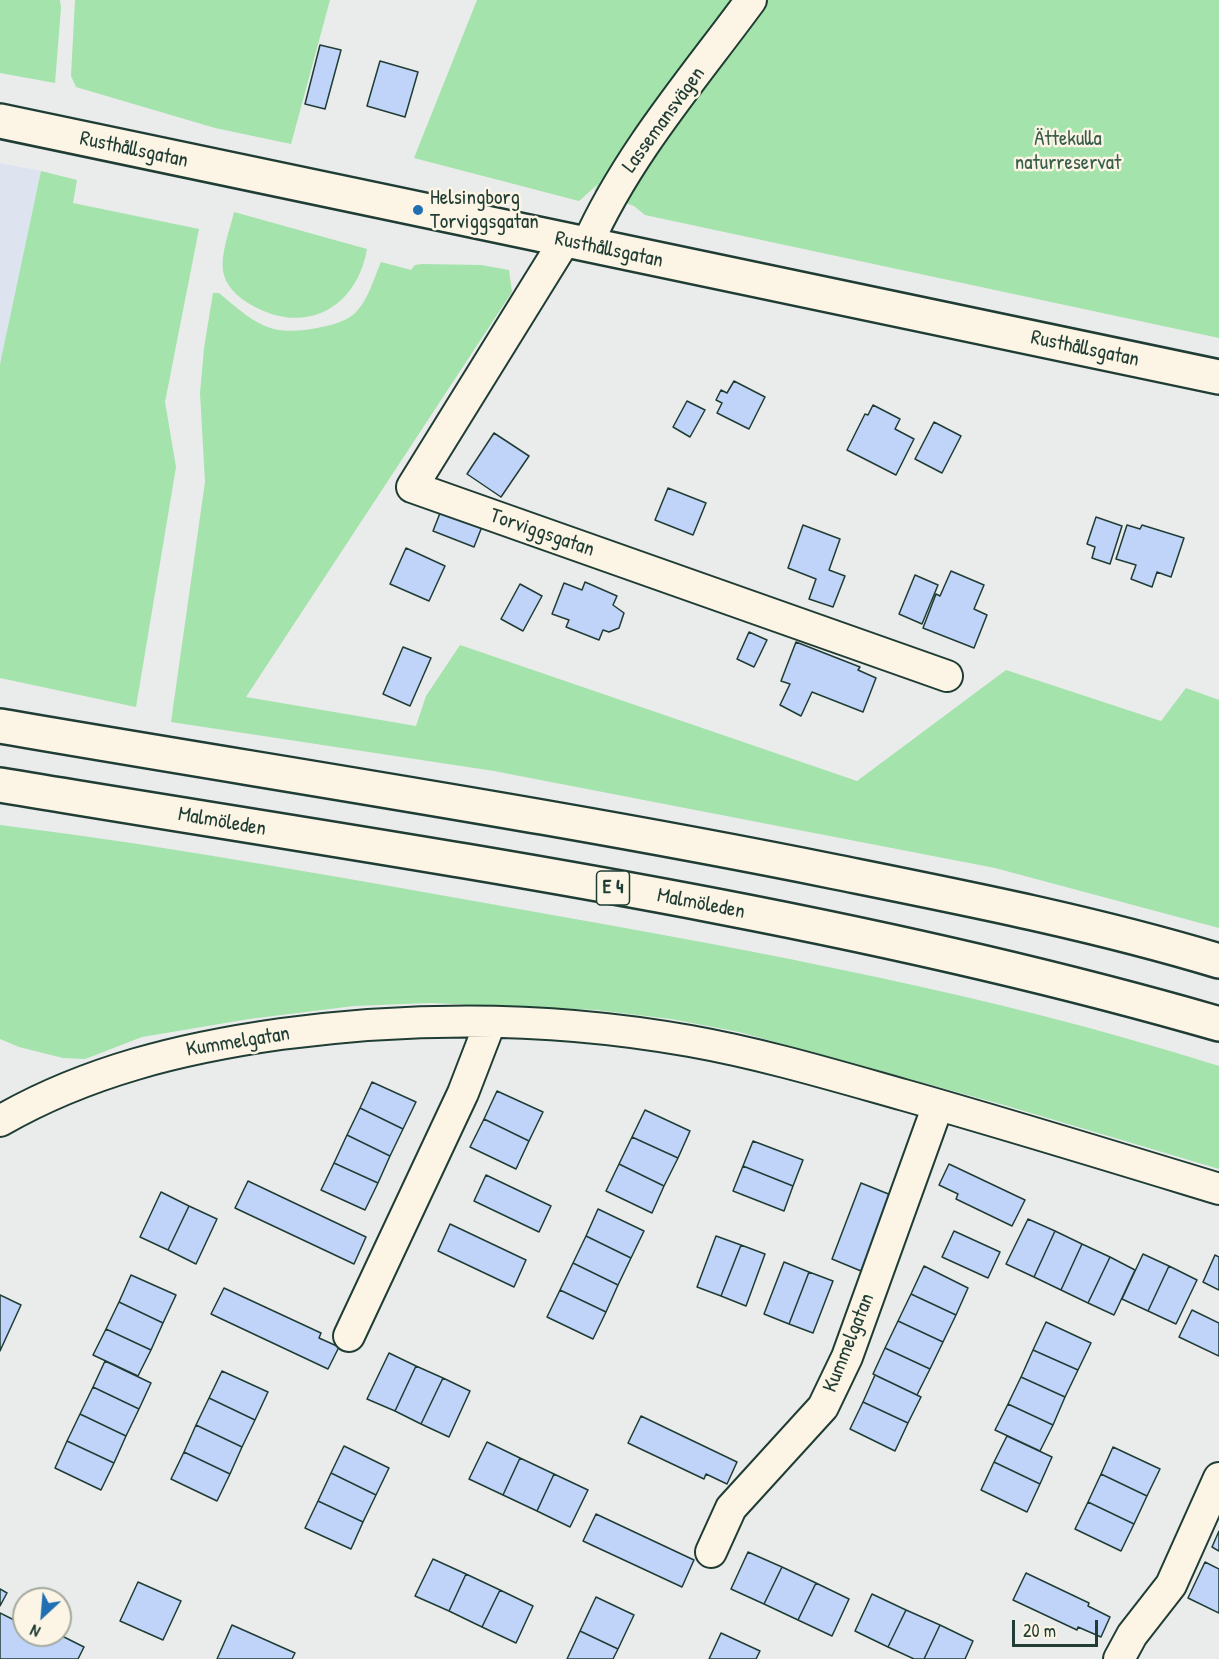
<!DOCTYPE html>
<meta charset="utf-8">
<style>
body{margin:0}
#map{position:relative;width:1219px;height:1659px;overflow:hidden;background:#eaebeb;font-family:"Patrick Hand",sans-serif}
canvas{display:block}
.north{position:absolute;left:12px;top:1587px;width:60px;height:60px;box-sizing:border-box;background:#fcf5e5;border:2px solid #a4ab9e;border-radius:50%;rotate:206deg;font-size:16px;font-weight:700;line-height:24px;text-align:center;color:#1f3d34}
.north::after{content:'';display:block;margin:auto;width:21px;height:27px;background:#1f6fb2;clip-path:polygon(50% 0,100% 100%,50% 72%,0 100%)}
.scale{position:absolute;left:1012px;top:1620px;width:86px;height:27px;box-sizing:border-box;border:3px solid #1f3d34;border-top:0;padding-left:8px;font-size:18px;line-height:21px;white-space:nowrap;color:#1f3d34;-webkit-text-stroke:4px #fcf5e5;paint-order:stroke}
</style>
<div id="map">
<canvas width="1219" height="1659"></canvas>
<div class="north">N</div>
<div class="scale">20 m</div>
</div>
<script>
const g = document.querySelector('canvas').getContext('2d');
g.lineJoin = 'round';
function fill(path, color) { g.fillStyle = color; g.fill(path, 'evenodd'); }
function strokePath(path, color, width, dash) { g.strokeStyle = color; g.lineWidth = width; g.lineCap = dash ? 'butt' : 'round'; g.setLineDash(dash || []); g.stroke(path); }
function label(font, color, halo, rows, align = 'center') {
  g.font = font + ' "Patrick Hand",sans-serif'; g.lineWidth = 5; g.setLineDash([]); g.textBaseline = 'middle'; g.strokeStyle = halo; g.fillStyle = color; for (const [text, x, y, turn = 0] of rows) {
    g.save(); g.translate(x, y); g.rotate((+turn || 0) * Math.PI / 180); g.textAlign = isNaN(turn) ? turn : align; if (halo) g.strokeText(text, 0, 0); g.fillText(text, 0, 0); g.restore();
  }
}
fill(new Path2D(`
 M0 163 41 171 0 364Z`), '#dde4ef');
fill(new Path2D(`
 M0 0H60L61 8 55 83 0 73Z
 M75 0H330L291 144 215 128 76 87 71 76Z
 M477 0H1219V338L645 215 634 206 594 191 598 184 579 201 414 158Z
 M41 171 77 180 73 203 199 229 165 402 176 467 136 707 0 678V364Z
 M234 212 367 249C357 306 309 335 255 307 242 300 228 290 224 275 219 257 230 230 234 212Z
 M381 262 411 270 415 265 422 264 481 265 509 270 512 292 246 697 416 726 426 696 460 645 857 781 1006 670 1161 721 1186 688 1219 700V928L995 868 494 771 171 722 205 482 200 393 204 348 213 293H219C257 325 270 338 322 327 333 325 349 320 356 312 368 300 374 278 381 262Z
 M0 825C178 847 354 880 530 911 762 952 995 995 1219 1066V1169L1004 1105 739 1032 671 1019 596 1010 430 1003 354 1006 249 1019 142 1037 85 1059 63 1058 19 1047 0 1039Z`), '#a4e3ab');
const building = new Path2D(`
 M320 45 341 50 325 109 305 104Z
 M380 61 418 72 405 117 367 106Z
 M734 381 765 397 749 429 717 413 722 403 716 400 721 390 727 393Z
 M687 401 705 410 690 437 673 427Z
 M873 405 900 419 895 429 914 439 896 475 847 450 865 414 868 415Z
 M934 422 961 436 942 473 915 459Z
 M494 433 529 456 501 497 467 474Z
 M668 488 706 503 693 535 655 520Z
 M442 508 483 524 474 547 433 531Z
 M1096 517 1122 526 1110 564 1092 558 1095 547 1087 544Z
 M803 525 840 539 829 570 845 576 833 607 809 599 816 579 788 568Z
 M1127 525 1140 529 1142 525 1184 538 1171 577 1157 572 1152 587 1131 579 1136 565 1116 559Z
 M406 548 445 566 429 601 390 584Z
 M951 571 984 585 974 609 987 615 974 648 923 628 936 594 940 596Z
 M915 575 938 585 922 624 899 614Z
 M585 582 617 596 613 605 624 613 619 628 609 632 603 630 599 640 566 627 569 620 552 614 564 583 582 590Z
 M520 584 542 596 523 631 501 619Z
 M749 632 767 640 754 667 737 659Z
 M796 642 860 667 858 670 876 678 863 712 812 692 801 716 780 705 790 684 781 681Z
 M403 647 431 658 410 706 383 694Z
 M372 1082 416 1102 403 1129 360 1108Z
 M497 1091 543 1112 529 1141 484 1119Z
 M360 1108 403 1129 390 1156 347 1135Z
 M645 1110 690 1131 678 1158 632 1137Z
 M484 1119 529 1141 516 1169 470 1147Z
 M347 1135 390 1156 378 1183 334 1163Z
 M632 1137 678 1158 664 1186 619 1164Z
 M753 1141 803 1160 793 1186 743 1166Z
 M334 1163 378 1183 365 1210 321 1190Z
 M619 1164 664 1186 652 1213 606 1191Z
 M949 1164 1025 1200 1012 1226 956 1199 958 1194 939 1185Z
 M743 1166 793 1186 784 1211 733 1191Z
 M486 1175 551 1206 539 1232 474 1201Z
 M248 1181 366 1237 354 1264 235 1208Z
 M861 1183 891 1195 861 1271 832 1259Z
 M161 1192 189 1206 168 1250 140 1237Z
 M189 1206 217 1219 196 1264 168 1250Z
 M598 1209 644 1231 631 1258 586 1236Z
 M1028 1219 1055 1231 1034 1277 1006 1264Z
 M450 1224 526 1260 514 1287 438 1251Z
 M954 1231 1000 1252 988 1278 942 1257Z
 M1055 1231 1082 1244 1061 1290 1034 1277Z
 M586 1236 631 1258 618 1285 573 1263Z
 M716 1236 741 1245 721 1296 697 1287Z
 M1082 1244 1110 1257 1088 1303 1061 1290Z
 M741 1245 765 1254 746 1306 721 1296Z
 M1143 1254 1169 1266 1148 1311 1122 1299Z
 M1215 1255 1219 1257V1290L1203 1282Z
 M1110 1257 1135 1270 1114 1315 1088 1303Z
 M784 1262 809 1272 789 1324 764 1314Z
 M573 1263 618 1285 606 1312 560 1290Z
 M924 1266 968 1288 956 1315 911 1294Z
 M1169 1266 1197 1280 1176 1324 1148 1311Z
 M809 1272 833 1281 813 1333 789 1324Z
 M131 1275 176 1295 163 1323 119 1302Z
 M224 1288 321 1333 319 1338 339 1347 328 1369 211 1314Z
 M560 1290 606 1312 593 1339 547 1317Z
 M911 1294 956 1315 943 1342 898 1321Z
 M0 1295 21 1305 0 1351Z
 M119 1302 163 1323 151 1350 106 1329Z
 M1192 1310 1219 1323V1356L1179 1337Z
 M898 1321 943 1342 930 1369 885 1348Z
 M1046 1322 1091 1343 1078 1370 1033 1350Z
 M106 1329 151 1350 138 1376 93 1355Z
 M885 1348 930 1369 917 1395 873 1374Z
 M1033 1350 1078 1370 1065 1397 1021 1377Z
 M389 1353 416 1366 395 1411 367 1399Z
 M105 1361 151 1383 139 1409 93 1387Z
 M416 1366 443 1378 421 1424 395 1411Z
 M222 1371 268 1392 255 1420 209 1398Z
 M875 1375 921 1397 908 1423 863 1402Z
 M1021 1377 1065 1397 1053 1425 1008 1404Z
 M443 1378 470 1391 449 1437 421 1424Z
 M93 1387 139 1409 126 1436 80 1414Z
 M209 1398 255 1420 242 1447 196 1425Z
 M863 1402 908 1423 895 1451 850 1429Z
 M1008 1404 1053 1425 1040 1451 995 1430Z
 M80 1414 126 1436 114 1463 67 1441Z
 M641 1416 737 1462 727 1484 706 1474 704 1479 628 1443Z
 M196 1425 242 1447 230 1474 184 1452Z
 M1007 1436 1052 1457 1040 1484 994 1462Z
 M67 1441 114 1463 101 1490 55 1468Z
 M487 1442 520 1458 503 1495 469 1479Z
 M344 1446 389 1468 376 1495 331 1473Z
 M1113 1447 1160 1469 1147 1496 1101 1474Z
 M184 1452 230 1474 217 1501 171 1479Z
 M520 1458 554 1474 537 1511 503 1495Z
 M994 1462 1040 1484 1027 1512 981 1490Z
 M331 1473 376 1495 363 1522 318 1501Z
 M554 1474 588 1490 570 1527 537 1511Z
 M1101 1474 1147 1496 1134 1524 1088 1502Z
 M318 1501 363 1522 351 1549 305 1528Z
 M1088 1502 1134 1524 1121 1551 1075 1529Z
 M596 1514 694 1560 682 1587 583 1541Z
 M1219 1531V1551L1212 1547Z
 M748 1552 782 1567 764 1604 731 1589Z
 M433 1559 466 1574 449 1611 415 1596Z
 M1205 1562 1219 1569V1613L1188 1598Z
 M782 1567 816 1583 798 1620 764 1604Z
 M1026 1573 1089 1603 1088 1606 1110 1617 1101 1637 1078 1627 1077 1630 1013 1600Z
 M466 1574 500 1590 482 1627 449 1611Z
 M138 1582 181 1601 163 1640 120 1621Z
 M816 1583 849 1599 832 1636 798 1620Z
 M0 1589 7 1593 0 1606Z
 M500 1590 533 1606 516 1643 482 1627Z
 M872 1594 906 1610 888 1647 855 1631Z
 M596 1597 634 1615 618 1649 580 1631Z
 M906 1610 940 1625 924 1659H914L888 1647Z
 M0 1613 24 1625V1635H60L84 1647 78 1659H0Z
 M232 1625 295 1653 292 1659H217Z
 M940 1625 973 1641 965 1659H924Z
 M580 1631 618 1649 613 1659H567Z
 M721 1633 760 1651 756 1659H709Z`);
fill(building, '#c0d3f9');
strokePath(building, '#1f3d34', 1.5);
const minor = new Path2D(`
 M565 240 412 487 947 676
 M587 245C627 155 693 79 751 0
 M0 1121C87 1071 182 1048 281 1034 416 1016 556 1017 690 1041 763 1054 833 1075 904 1095 1010 1125 1114 1157 1219 1189
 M349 1336 463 1093 490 1023
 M711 1552 731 1508 823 1407 847 1357 938 1105
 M1119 1659 1132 1635 1171 1585 1219 1478`);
const major = new Path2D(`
 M0 121 1219 377`);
const highway = new Path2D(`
 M0 726C279 774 559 816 836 872 965 898 1093 923 1219 961
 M0 785C408 853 821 909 1219 1024`);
strokePath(minor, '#1f3d34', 34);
strokePath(major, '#1f3d34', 38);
strokePath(highway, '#1f3d34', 38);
strokePath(minor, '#fcf5e5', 30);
strokePath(major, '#fcf5e5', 33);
strokePath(highway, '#fcf5e5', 33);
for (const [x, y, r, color] of [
 [418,210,6,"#1f6fb2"]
]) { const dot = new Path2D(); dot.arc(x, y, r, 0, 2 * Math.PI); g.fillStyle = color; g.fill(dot); strokePath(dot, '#fcf5e5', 2); }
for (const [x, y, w] of [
 [613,888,33]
]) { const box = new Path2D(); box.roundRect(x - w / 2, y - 17, w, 34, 4.5); g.fillStyle = '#fcf5e5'; g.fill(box); strokePath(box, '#1f3d34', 1.5); }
label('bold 20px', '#1f3d34', null, [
 ["E 4",613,888]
]);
label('21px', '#1f3d34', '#fcf5e5', [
 ["Lassemansvägen",664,120,-54],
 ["Rusthållsgatan",134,150,12],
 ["Rusthållsgatan",609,250,12],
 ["Rusthållsgatan",1085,349,12],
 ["Torviggsgatan",542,533,19],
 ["Malmöleden",222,822,10],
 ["Malmöleden",701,904,11],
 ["Kummelgatan",238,1042,-9],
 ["Kummelgatan",849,1343,-68]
]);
label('21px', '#3a5e4c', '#fcf5e5', [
 ["Ättekulla",1068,139],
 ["naturreservat",1068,163]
]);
label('21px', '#1f3d34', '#fcf5e5', [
 ["Helsingborg",430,198],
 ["Torviggsgatan",430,222]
], 'left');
</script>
